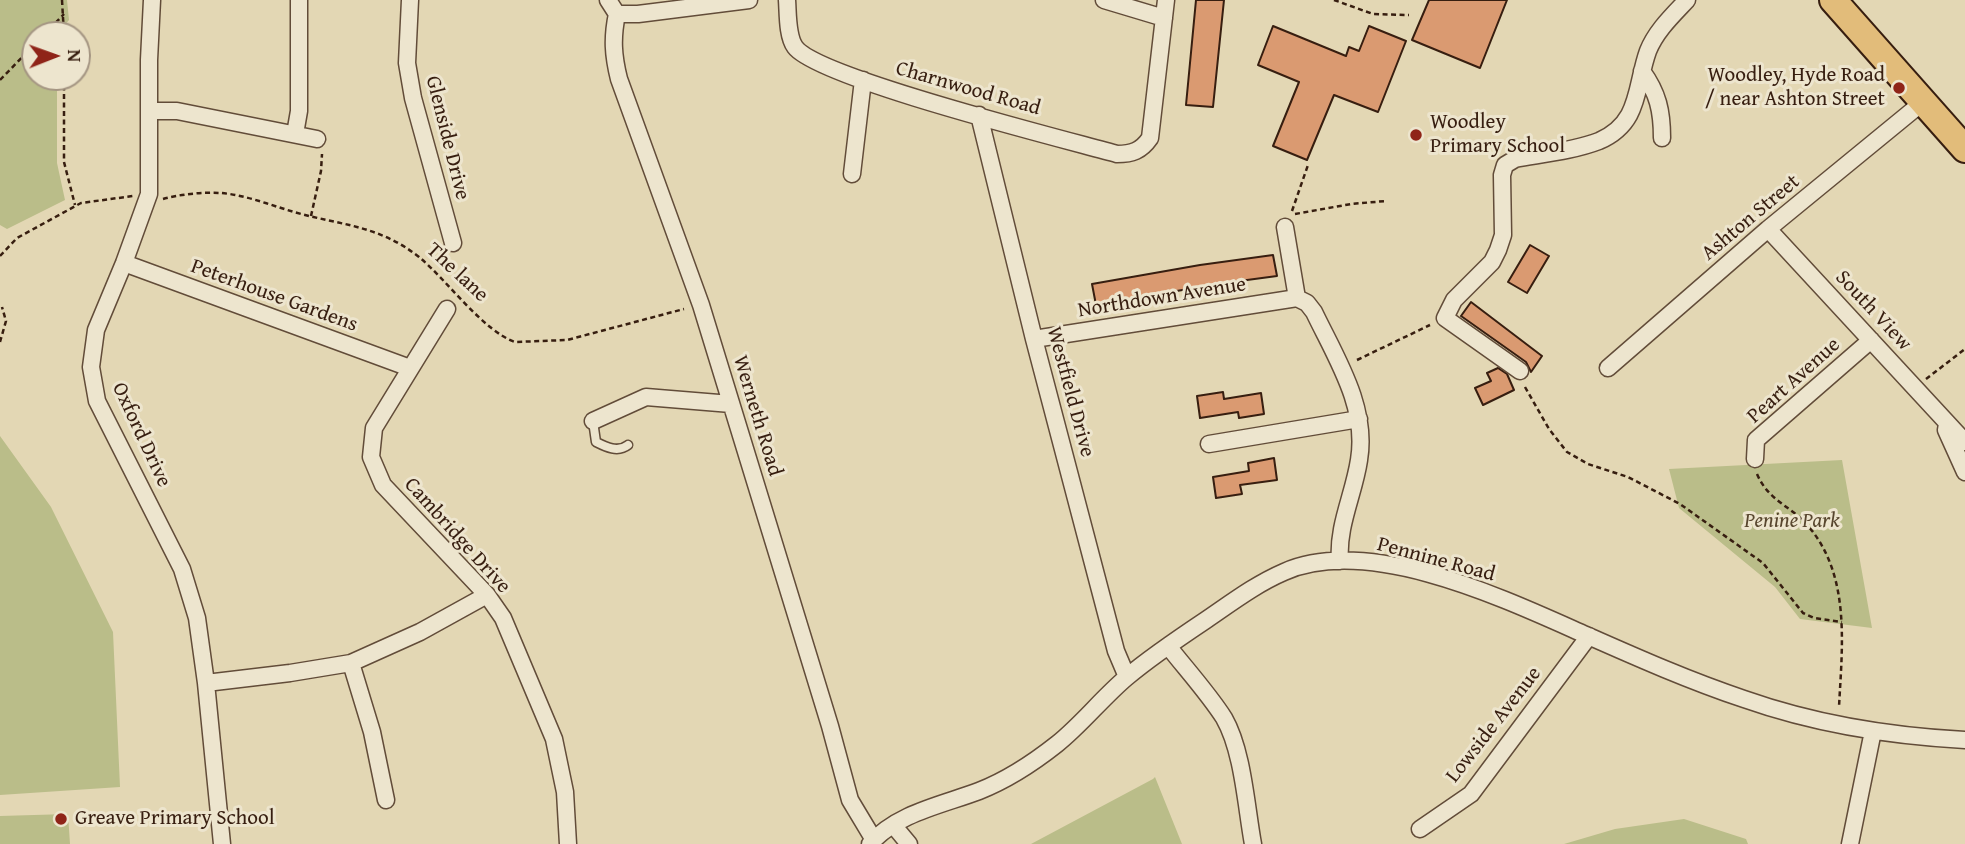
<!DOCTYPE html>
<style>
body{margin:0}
#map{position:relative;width:1965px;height:844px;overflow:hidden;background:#e3d7b4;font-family:"Gentium Book Plus",serif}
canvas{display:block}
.north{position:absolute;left:21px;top:21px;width:70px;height:70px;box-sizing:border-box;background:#ede5ce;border:2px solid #a49582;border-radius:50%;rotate:89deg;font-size:19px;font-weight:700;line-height:28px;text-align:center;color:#371e10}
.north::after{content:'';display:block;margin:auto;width:24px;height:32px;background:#8f2418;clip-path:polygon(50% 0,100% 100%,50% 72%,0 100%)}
</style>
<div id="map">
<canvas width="1965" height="844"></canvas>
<div class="north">N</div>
</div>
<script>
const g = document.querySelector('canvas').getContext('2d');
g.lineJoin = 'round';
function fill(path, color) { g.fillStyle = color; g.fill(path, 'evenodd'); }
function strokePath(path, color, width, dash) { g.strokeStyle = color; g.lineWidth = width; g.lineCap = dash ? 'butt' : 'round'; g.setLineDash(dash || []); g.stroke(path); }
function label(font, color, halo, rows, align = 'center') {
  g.font = font + ' "Gentium Book Plus",serif'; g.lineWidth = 6; g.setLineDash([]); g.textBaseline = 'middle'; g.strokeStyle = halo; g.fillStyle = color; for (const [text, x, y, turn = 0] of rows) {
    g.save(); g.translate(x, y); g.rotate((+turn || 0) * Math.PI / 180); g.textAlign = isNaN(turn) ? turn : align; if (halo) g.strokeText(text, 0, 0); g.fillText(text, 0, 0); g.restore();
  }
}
fill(new Path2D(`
 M0 0H67L69 20 56 35H35V77H57V163L65 200 7 229 0 225Z
 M0 436 51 507 113 632 120 787 0 795Z
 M1842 460 1872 628 1800 619 1775 587 1679 508 1669 469Z
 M1155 777 1182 844H1031L1153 779Z
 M68 814 70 844H0V816Z
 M1684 819 1746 839 1748 844H1564L1615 829Z`), '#babd89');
const building = new Path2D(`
 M1196 0H1224L1213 107 1186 105Z
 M1429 0H1507L1480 68 1412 40Z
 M1273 26 1346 56 1349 47 1359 51 1369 26 1406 41 1378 112 1334 95 1307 160 1273 146 1299 82 1258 65Z
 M1530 245 1549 256 1527 293 1508 282Z
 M1273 255 1277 276 1217 284 1096 305 1092 284 1200 265Z
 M1471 302 1542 356 1531 372 1526 362 1461 316Z
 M1498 368 1507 374 1514 390 1483 405 1475 388 1491 381 1487 373Z
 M1223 392 1224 399 1261 393 1264 414 1239 418 1238 412 1200 418 1197 396Z
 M1274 458 1277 480 1240 485 1242 494 1216 498 1213 477 1249 471 1248 463Z`);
fill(building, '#da9a71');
strokePath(building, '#371e10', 2);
const lane = new Path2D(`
 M593 421 596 442C606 447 618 453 628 445`);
const street = new Path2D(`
 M152 0 149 60V194L124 263 96 330 91 367 97 401 182 569 197 618 206 683 222 844
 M410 0 407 63 413 98 453 243
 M608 0 617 14C612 38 613 55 619 79L701 305 830 726 850 800 874 840
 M787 0C788 13 787 36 795 47 817 78 1067 140 1117 154 1132 154 1141 151 1150 138L1166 0
 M1104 0 1164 18
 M617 14H638L749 0
 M1642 71C1658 93 1662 111 1662 138
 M151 111H177L317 139
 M979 115 1034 339 1116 651 1127 677
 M295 134 299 111V0
 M852 174 863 80
 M1285 227 1297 298 1307 303 1314 312C1336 358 1368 407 1359 460 1354 494 1337 526 1340 561
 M1768 229 1965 442
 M124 263 410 368
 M447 309 374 428 371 457 383 485 487 595 503 618 554 739 565 792 568 844
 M1034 339 1297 298
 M1608 368 1768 229 1923 102
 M1520 371 1445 318 1454 300 1492 262 1498 250 1503 235 1502 175 1505 165 1515 159C1542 154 1573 151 1599 141 1641 123 1635 87 1648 51 1656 31 1672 16 1687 0
 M593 421 646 397 731 404
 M1947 424 1946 430 1965 472
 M1209 444 1359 419
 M1755 459 1756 440 1871 340
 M1168 646C1186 669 1208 693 1224 718 1243 751 1246 806 1253 844
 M351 663 372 732 386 800
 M206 683 290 673 351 663 420 632 487 595
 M894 826 909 844
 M1420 829 1471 794 1589 636
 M870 844C897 813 942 805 979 791 1007 780 1033 763 1057 744 1082 724 1102 698 1127 677 1152 656 1179 638 1206 620 1231 603 1256 584 1284 572 1369 534 1507 600 1586 635 1638 658 1690 681 1744 699 1815 724 1890 736 1965 740
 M1850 844 1873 731`);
const primary = new Path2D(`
 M1833 0 1965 149`);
strokePath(lane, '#624c39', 11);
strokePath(street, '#624c39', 19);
strokePath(primary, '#371e10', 30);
strokePath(new Path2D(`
 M62 0 64 35
 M1334 0 1373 14 1409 15
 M44 35 64 14
 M64 77V162L75 205
 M0 80 35 44
 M163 199C181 194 203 192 221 193 246 195 270 205 294 212 339 225 379 225 419 257 447 280 483 331 515 342L567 340 684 309
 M1292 211 1308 165
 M1295 214 1351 204 1386 201
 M311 216 321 171 322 154
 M0 256 17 238 81 203 133 196
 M0 342 6 321 2 307
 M1357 360 1430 325
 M1926 379 1965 349
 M1525 387 1549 429 1567 452 1588 464 1628 477 1680 504 1763 563 1803 613 1814 618 1842 622
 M1757 474C1769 502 1792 506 1809 527 1851 577 1842 647 1839 707`), '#371e10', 2.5, [5, 3.5]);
strokePath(lane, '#ede5ce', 8);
strokePath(street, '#ede5ce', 16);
strokePath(primary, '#e2bc7a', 26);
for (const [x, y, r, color] of [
 [1899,88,7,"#8f2418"],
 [1416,135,7,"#8f2418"],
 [61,819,7,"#8f2418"]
]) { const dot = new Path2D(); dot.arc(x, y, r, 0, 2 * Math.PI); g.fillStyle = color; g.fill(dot); strokePath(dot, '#ede5ce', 2.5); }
label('21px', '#371e10', '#ede5ce', [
 ["Woodley, Hyde Road",1885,76,"right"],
 ["/ near Ashton Street",1885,100,"right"],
 ["Woodley",1430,123],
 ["Primary School",1430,147],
 ["Greave Primary School",75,819]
], 'left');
label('21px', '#371e10', '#ede5ce', [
 ["Charnwood Road",968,89,16],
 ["Glenside Drive",447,138,76],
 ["Ashton Street",1751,218,-40],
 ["The lane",457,273,43],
 ["Peterhouse Gardens",274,296,20],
 ["Northdown Avenue",1162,298,-9],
 ["South View",1873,311,47],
 ["Peart Avenue",1794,381,-42],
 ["Westfield Drive",1070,392,75],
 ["Werneth Road",757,416,73],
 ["Oxford Drive",141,435,65],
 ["Cambridge Drive",457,536,48],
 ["Pennine Road",1436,560,15],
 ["Lowside Avenue",1494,725,-52]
]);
label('italic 21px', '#58462e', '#ede5ce', [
 ["Penine Park",1792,522]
]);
</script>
